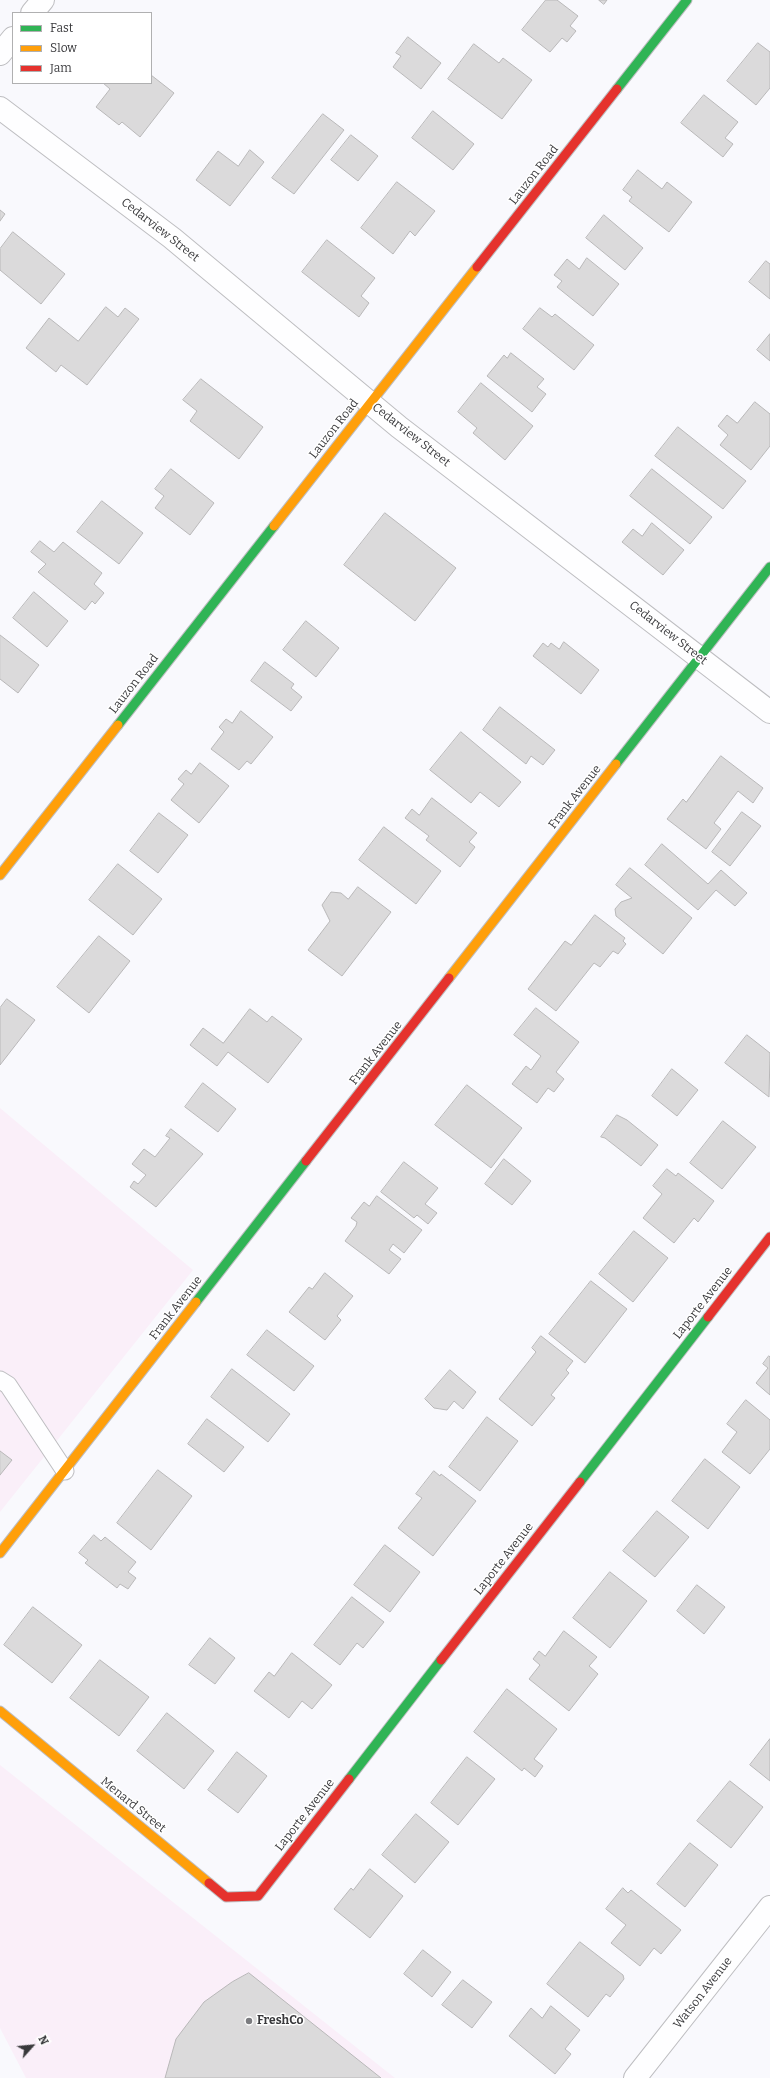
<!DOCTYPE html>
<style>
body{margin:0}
#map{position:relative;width:770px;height:2078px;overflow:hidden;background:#f9f9fd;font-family:Bitter,serif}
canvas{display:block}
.legend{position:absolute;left:12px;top:12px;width:140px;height:72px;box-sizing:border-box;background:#fff;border:1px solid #b0b0b1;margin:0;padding:5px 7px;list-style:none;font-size:12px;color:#39393c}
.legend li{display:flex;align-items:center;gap:8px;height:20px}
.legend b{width:20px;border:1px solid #b0b0b1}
.north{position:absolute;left:12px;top:2026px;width:40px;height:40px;-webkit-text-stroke:3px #fff;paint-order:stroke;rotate:63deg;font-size:11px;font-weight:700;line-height:16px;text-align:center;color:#39393c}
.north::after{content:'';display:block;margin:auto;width:14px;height:18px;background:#39393c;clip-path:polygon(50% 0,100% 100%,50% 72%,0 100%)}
</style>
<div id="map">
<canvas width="770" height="2078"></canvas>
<ul class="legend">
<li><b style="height:5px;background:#30b455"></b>Fast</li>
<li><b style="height:5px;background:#ff9f0a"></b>Slow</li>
<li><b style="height:5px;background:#e5322d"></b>Jam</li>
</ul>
<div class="north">N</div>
</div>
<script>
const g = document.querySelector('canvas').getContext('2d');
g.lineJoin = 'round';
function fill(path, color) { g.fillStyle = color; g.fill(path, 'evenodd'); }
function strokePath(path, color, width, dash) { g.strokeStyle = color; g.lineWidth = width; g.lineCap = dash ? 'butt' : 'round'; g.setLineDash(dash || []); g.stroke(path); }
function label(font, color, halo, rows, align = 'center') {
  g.font = font + ' Bitter,serif'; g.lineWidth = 3; g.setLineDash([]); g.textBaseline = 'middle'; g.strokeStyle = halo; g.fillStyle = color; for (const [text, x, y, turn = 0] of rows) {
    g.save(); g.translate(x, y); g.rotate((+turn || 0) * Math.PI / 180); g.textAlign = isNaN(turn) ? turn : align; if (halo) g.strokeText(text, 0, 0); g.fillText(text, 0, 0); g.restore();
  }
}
fill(new Path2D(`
 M0 1108 193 1270 0 1512Z
 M0 1765 395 2078H26L0 2028Z`), '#faeff9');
const building = new Path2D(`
 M546 0H557L578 16 570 26 576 31 567 42 562 38 550 52 522 30Z
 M599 0H607L604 4Z
 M408 37 441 63 421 89 393 67 401 56 396 53Z
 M758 43 770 52V88L756 105 727 81Z
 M474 44 499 63 503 58 532 80 502 119 448 79Z
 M151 75 174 93 140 137 122 122 119 125 96 107 110 89 103 83H151Z
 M704 95 738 122 725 138 733 144 723 157 681 123Z
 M433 111 474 144 453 170 412 138Z
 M323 114 344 130 294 194 272 178Z
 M351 135 378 156 358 181 331 160Z
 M250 150 264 162 230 206 196 180 218 151 238 166Z
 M638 170 662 189 667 182 692 202 669 232 629 201 632 197 623 190Z
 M397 182 435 211 415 236 410 231 393 254 361 228Z
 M0 210 5 214 0 221Z
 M604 215 643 248 625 270 586 238Z
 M13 232 65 274 41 304 0 270V249Z
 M327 240 375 278 361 296 369 303 359 317 302 272Z
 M587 258 619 284 593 316 557 287 562 281 554 275 567 259 579 269Z
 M766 261 770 264V299L749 282Z
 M106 307 118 317 125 308 139 319 87 385 61 365 56 372 26 348 49 318 78 341Z
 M540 308 552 317 555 314 594 345 574 370 523 329Z
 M770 334V361L757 350Z
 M511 353 544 379 537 387 546 394 532 412 487 376 504 355 507 358Z
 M201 379 263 427 239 459 190 421 197 411 183 400Z
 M481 383 533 426 505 460 473 433 477 428 458 412Z
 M755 402 770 414V446L751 470 720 445 728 435 718 426 727 415 737 423Z
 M678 427 746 481 723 509 655 456Z
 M171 469 214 503 190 535 155 508 164 496 155 489Z
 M652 469 712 517 690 544 630 496Z
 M102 501 143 533 119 564 77 532Z
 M385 513 456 568 415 621 344 565Z
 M652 523 684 550 663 575 622 542 633 529 642 536Z
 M40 541 54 552 63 542 102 573 94 584 104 593 95 604 92 601 85 610 38 572 46 564 31 552Z
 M34 592 68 621 47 647 13 618Z
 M306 621 339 648 316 677 283 650Z
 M0 635 39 665 18 693 0 679Z
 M564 642 599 670 581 694 533 656 543 643 548 647 551 643 559 649Z
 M265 662 294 684 291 688 302 697 291 711 251 681Z
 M500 707 555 750 543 765 531 756 526 764 483 730Z
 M241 711 273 737 251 764 247 761 239 770 211 749 224 732 219 727 226 719 232 723Z
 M461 732 521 782 499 807 480 792 471 803 430 770Z
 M721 756 763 788 753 803 738 791 714 823 721 829 706 849 667 819 683 799 686 802Z
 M200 763 229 786 199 823 171 800 184 784 178 779 186 770 191 774Z
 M432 798 477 833 469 842 475 847 460 867 426 840 429 836 405 818 412 809 419 815Z
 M742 812 761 826 730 866 712 852Z
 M159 813 188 835 158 873 130 851Z
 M384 827 441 871 416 904 359 860Z
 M662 844 708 884 721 870 747 893 735 906 716 890 698 910 645 865Z
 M118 864 162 899 133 935 89 900Z
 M630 868 692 918 663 954 616 916 615 909 621 902 632 898 616 885Z
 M358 887 391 912 342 976 308 950 330 921 322 905 331 892 341 893 348 899Z
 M595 915 625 938 623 941 626 944 618 954 613 951 600 967 594 963 556 1011 528 989 565 941 571 945Z
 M99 936 130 961 89 1013 57 987Z
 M7 999 35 1020 0 1065V1008Z
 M536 1008 579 1042 556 1072 564 1079 554 1092 548 1088 537 1103 512 1084 526 1066 531 1070 541 1056 514 1035Z
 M250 1009 267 1022 272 1016 302 1039 268 1083 228 1052 217 1066 190 1045 203 1028 223 1043Z
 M747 1035 770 1053 769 1097 725 1063Z
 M672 1069 698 1090 677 1116 652 1096Z
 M203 1083 236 1109 218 1132 185 1107Z
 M467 1085 522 1128 491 1168 435 1125Z
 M617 1115 627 1120 658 1145 641 1166 605 1138 601 1137Z
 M723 1121 756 1147 722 1189 690 1163Z
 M171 1129 203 1154 156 1207 130 1187 134 1181 138 1184 146 1175 132 1164 144 1149 155 1157 170 1138 166 1136Z
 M504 1159 531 1181 512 1205 485 1184Z
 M404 1162 438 1188 425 1204 437 1213 428 1224 417 1215 414 1218 381 1192Z
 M667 1169 676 1176 678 1173 714 1201 698 1222 694 1218 674 1243 643 1218 662 1194 653 1186Z
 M377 1196 422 1230 404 1253 393 1244 389 1250 401 1259 389 1274 345 1241 356 1226 357 1222 351 1218 364 1202 369 1206Z
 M634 1231 668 1258 633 1302 599 1274Z
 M325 1273 353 1296 337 1316 341 1320 325 1340 289 1312 309 1287 312 1289Z
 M591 1281 627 1309 585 1363 549 1334Z
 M267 1330 314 1366 294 1391 247 1355Z
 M541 1336 573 1361 566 1370 569 1373 551 1395 555 1398 532 1426 499 1399 536 1352 532 1348Z
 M769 1356 770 1357V1395L756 1383 768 1368 763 1364Z
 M232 1369 290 1414 268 1442 211 1397Z
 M450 1370 476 1392 463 1409 454 1401 447 1410 434 1408 425 1399Z
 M746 1400 770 1420V1449L750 1474 722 1452 737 1432 727 1424Z
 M487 1417 518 1441 480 1491 449 1467Z
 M207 1419 244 1447 224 1472 188 1444Z
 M0 1451 12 1460 0 1475Z
 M705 1459 740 1487 708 1529 672 1501Z
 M158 1470 192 1496 151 1550 117 1523Z
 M434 1471 440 1476 441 1474 476 1501 433 1556 398 1528 422 1498 416 1494Z
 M657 1511 689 1537 655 1577 623 1551Z
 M94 1535 101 1541 105 1537 136 1562 128 1572 136 1578 128 1589 120 1584 117 1588 85 1563 88 1560 79 1553Z
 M385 1545 420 1572 390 1612 354 1585Z
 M610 1572 647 1601 610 1648 573 1618Z
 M697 1585 725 1607 704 1634 677 1611Z
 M352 1597 384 1622 363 1648 357 1643 340 1665 314 1645Z
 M33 1607 82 1645 52 1683 4 1645Z
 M564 1631 597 1657 589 1666 598 1674 569 1711 529 1679 540 1665 533 1659 539 1651 545 1656Z
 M210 1638 235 1658 215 1684 189 1665Z
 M292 1653 332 1685 312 1709 302 1701 289 1718 254 1691 269 1672 274 1676Z
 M100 1660 149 1697 119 1736 70 1698Z
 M507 1689 557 1729 534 1759 543 1766 535 1777 524 1768 522 1771 474 1732Z
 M167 1713 214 1751 184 1789 137 1751Z
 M770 1739V1781L750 1765Z
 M237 1752 267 1776 238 1813 208 1790Z
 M467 1757 495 1779 458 1825 431 1803Z
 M730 1781 763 1807 731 1848 697 1821Z
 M416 1814 449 1842 415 1883 382 1855Z
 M690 1843 718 1865 685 1907 657 1884Z
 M370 1869 403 1896 370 1938 334 1909 351 1888 353 1890Z
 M623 1888 628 1893 631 1890 681 1930 661 1954 654 1948 640 1966 611 1943 626 1925 606 1909Z
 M580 1942 623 1975 624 1979 610 1997 606 1994 588 2017 547 1984Z
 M423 1950 451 1972 432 1997 404 1974Z
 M249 1973 381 2078H165L176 2039 204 2002 232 1982Z
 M463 1980 492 2002 472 2028 442 2005Z
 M551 2006 580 2030 565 2049 571 2054 555 2074 509 2036 531 2008 542 2018Z`);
fill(building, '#dbdadb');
strokePath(building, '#b9b8b9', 1);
const lane = new Path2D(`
 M0 1380 8 1385 65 1471`);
const street = new Path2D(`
 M32 13 43 0
 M0 54 13 38
 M0 108 172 238 399 427 770 712
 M635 2078 770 1907`);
const fast = new Path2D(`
 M617 89 687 0
 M118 725 274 526
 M616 764 770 567
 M196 1302 306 1161
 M580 1482 708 1317
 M349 1779 441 1660`);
const slow = new Path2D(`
 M274 526 477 267
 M0 875 118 725
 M449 978 616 764
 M0 1553 196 1302
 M0 1711 209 1883`);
const jam = new Path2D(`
 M477 267 617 89
 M306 1161 449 978
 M708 1317 770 1237
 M441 1660 580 1482
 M209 1883 226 1897 258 1896 349 1779`);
strokePath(lane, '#bebec1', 19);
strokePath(street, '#bebec1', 24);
strokePath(fast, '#bebec1', 11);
strokePath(slow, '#bebec1', 11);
strokePath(jam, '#bebec1', 11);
strokePath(lane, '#fefeff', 17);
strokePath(street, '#fefeff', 22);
strokePath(fast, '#30b455', 9);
strokePath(slow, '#ff9f0a', 9);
strokePath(jam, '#e5322d', 9);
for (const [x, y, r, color] of [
 [249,2021,4,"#7c7c80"]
]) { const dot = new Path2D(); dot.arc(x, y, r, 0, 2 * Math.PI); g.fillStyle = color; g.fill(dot); strokePath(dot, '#fff', 1.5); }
label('12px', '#39393c', '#fff', [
 ["Lauzon Road",534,175,-52],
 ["Cedarview Street",160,230,38],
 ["Lauzon Road",334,429,-52],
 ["Cedarview Street",411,435,38],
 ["Cedarview Street",668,633,38],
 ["Lauzon Road",134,684,-52],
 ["Frank Avenue",575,797,-52],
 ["Frank Avenue",376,1053,-52],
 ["Laporte Avenue",703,1303,-52],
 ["Frank Avenue",176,1308,-52],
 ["Laporte Avenue",504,1559,-52],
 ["Menard Street",133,1805,39],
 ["Laporte Avenue",305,1815,-52],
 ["Watson Avenue",703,1993,-52]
]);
label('bold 12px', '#39393c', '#fff', [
 ["FreshCo",257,2021]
], 'left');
</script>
